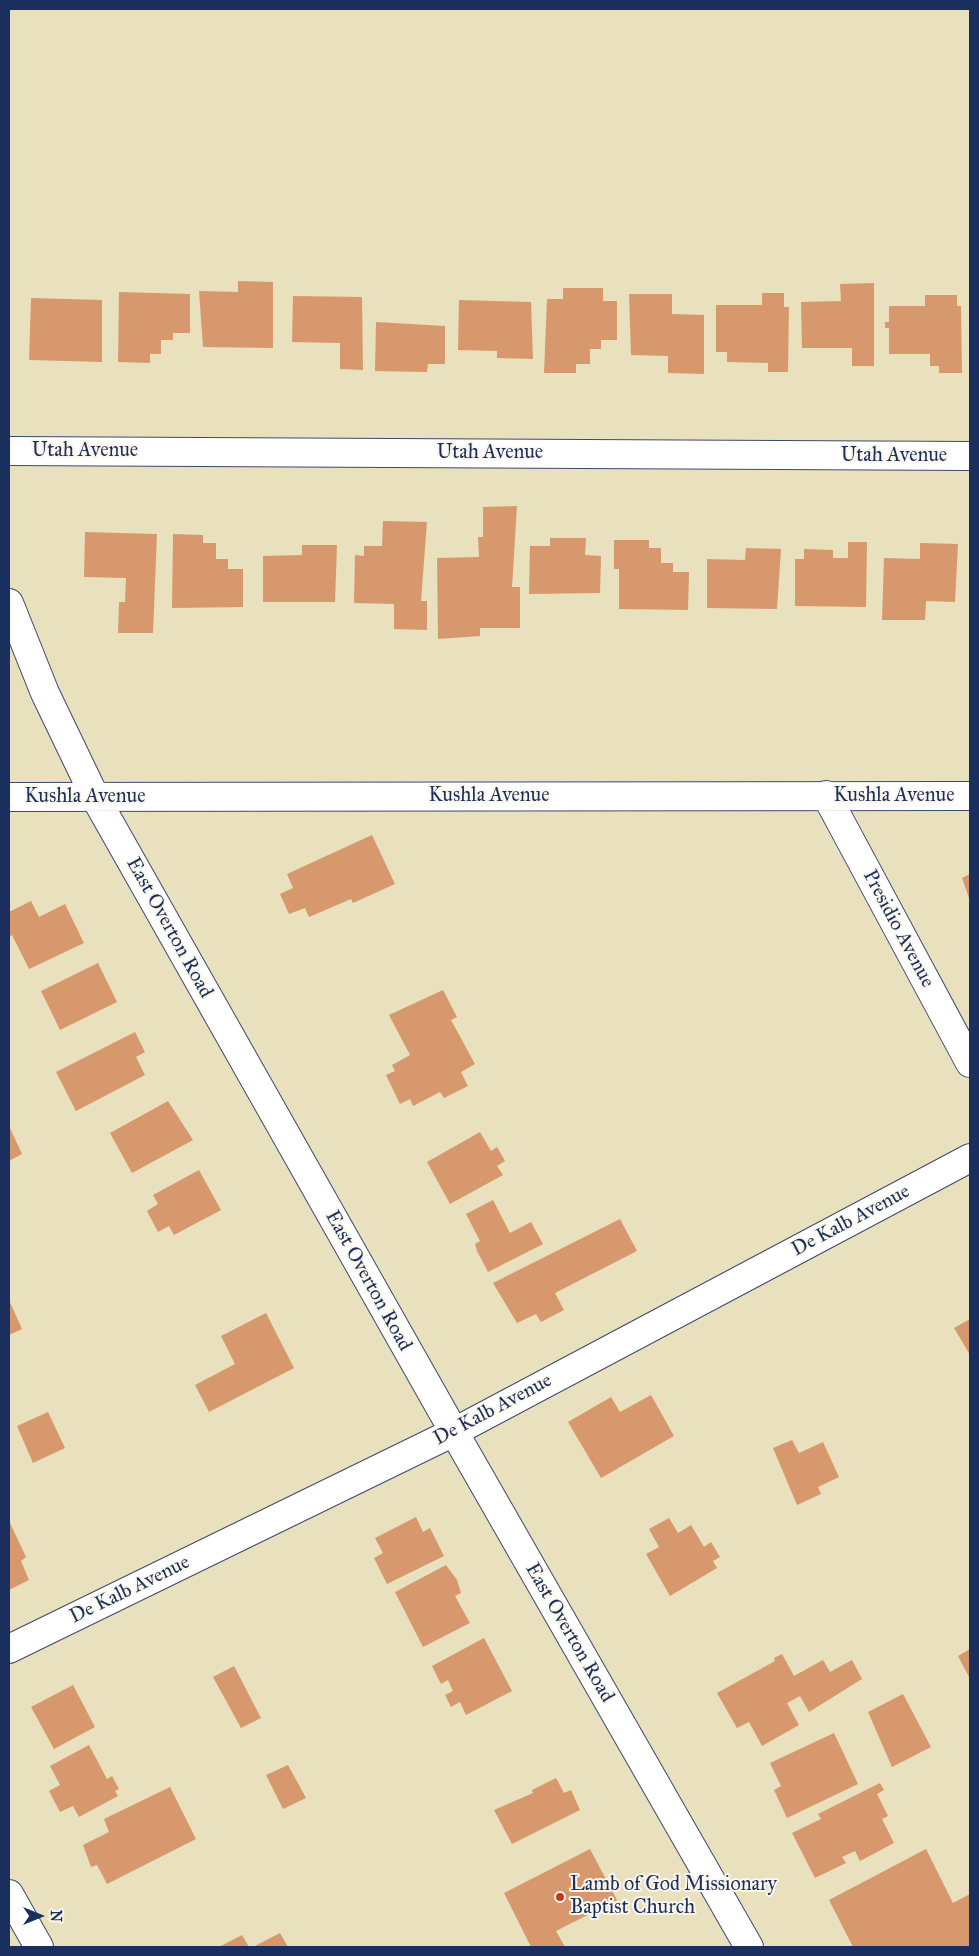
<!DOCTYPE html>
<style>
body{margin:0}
#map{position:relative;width:979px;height:1956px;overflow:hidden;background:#e9e0bd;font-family:"IM FELL Great Primer",serif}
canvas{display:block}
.frame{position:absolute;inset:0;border:10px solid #1b2f5e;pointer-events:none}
.north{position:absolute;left:15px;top:1891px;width:50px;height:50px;-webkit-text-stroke:4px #fbf7ec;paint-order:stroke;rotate:90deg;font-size:14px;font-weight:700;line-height:20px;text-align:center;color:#1b2f5e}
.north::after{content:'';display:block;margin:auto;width:18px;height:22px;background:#1b2f5e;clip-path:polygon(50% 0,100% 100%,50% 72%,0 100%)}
</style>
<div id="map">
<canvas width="979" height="1956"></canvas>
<div class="frame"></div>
<div class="north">N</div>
</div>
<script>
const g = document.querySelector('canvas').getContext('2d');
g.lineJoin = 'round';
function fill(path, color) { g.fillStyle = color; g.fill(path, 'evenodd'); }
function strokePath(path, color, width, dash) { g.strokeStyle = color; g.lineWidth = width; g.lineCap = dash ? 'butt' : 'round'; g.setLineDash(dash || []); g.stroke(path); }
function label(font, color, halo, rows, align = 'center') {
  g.font = font + ' "IM FELL Great Primer",serif'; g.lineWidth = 4; g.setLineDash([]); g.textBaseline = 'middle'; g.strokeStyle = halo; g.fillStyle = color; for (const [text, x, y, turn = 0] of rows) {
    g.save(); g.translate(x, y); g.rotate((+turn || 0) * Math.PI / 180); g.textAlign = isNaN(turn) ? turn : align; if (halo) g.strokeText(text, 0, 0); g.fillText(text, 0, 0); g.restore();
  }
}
fill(new Path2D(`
 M238 281 273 282V348L203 347 199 291 238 292Z
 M874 283V366H852V348H802L801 302 841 301 840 284Z
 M563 288H603V301H617V340H601V349H590V364H576V373H544L547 299H563Z
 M119 292 190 294V333H173V340H161V354H150V363L118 362Z
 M762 293H784V307H789L788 372H768V363L727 362V352H716V305H762Z
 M629 294H672V314L704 315V374L668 373V356L631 355Z
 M925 295H957V306H961L962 373H939V366H930V354H889V328H885V322H889V306H925Z
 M293 296 362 297 363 370 340 369V343L292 342Z
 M31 298 102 300V362L29 360Z
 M459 300 531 302 533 359 497 358V351L458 350Z
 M376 322 445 326V364H428L427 372 375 371Z
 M517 506 512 587H520V628H480V636L438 639 437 558 479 557 478 537H483V507Z
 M383 521 427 522 421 601H427V630L394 629V604L354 603 355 555 364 556V546H382Z
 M85 532 157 534 153 633H118L119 602H125L126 578 84 577Z
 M173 534 203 535V543H216V559H228V569H243V607L172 608Z
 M550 538H586L585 555 601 556 600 593 529 594 530 546H550Z
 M614 540H649V548H661V563H673V572H689L688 610 619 609V569H614Z
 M848 542H867L866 607 795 606V559H804V549L833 550V558H848Z
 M920 543 958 544 955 602 926 601 925 620H882L884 558 920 559Z
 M302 545H337L335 602H263V556L302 555Z
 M746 548 781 549 777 609 707 608V559L745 560Z
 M372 835 395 884 353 903 351 899 309 917 305 908 289 914 280 894 293 888 287 874Z
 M970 874V901L962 878Z
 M31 901 39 917 65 904 84 943 29 969 12 935 9 937V912Z
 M98 963 117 1002 60 1030 41 991Z
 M443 990 457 1017 451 1020 475 1064 461 1072 468 1086 444 1098 440 1092 413 1106 410 1099 400 1104 386 1075 395 1071 392 1065 410 1055 389 1015Z
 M135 1032 145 1052 136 1057 145 1075 76 1111 56 1072Z
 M168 1101 193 1140 132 1173 110 1133Z
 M9 1126 22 1154 9 1161Z
 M480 1132 491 1151 497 1147 505 1161 497 1166 503 1175 450 1204 427 1162Z
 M199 1170 221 1210 174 1235 169 1226 158 1232 147 1211 158 1204 153 1195Z
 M493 1200 510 1233 531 1222 543 1244 488 1272 477 1251 475 1244 480 1241 466 1214Z
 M620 1219 637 1251 555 1293 564 1310 541 1322 536 1314 517 1323 493 1283Z
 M9 1300 22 1329 9 1335Z
 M266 1313 294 1368 209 1412 195 1385 235 1364 221 1336Z
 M970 1319V1355L954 1328Z
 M651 1395 674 1436 601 1478 568 1422 611 1397 620 1412Z
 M48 1412 65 1448 33 1463 17 1426Z
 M792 1440 799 1453 823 1442 839 1477 818 1487 821 1494 797 1505 773 1448Z
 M416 1517 423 1532 430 1528 444 1556 387 1584 374 1558 383 1553 375 1538Z
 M669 1518 678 1533 691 1525 704 1547 711 1542 720 1557 713 1561 717 1568 670 1596 646 1554 659 1547 649 1529Z
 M9 1521 26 1557 21 1561 29 1580 9 1590Z
 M446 1565 457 1580 461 1593 455 1596 470 1623 423 1647 395 1592Z
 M484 1638 512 1691 466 1715 460 1702 451 1707 445 1695 453 1691 448 1680 441 1684 432 1666Z
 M970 1649V1679L958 1656Z
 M782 1654 794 1676 823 1660 830 1672 852 1660 862 1679 809 1712 800 1696 787 1703 799 1725 762 1746 749 1722 737 1728 717 1693 775 1661 774 1658Z
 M234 1666 261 1718 241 1728 213 1677Z
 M73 1685 95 1727 54 1749 31 1707Z
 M903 1694 931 1747 892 1767 868 1712Z
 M834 1733 858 1784 787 1818 774 1790 781 1786 770 1763Z
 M89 1745 107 1779 112 1776 119 1789 115 1791 118 1796 79 1817 73 1806 60 1812 49 1791 60 1785 50 1766Z
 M288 1765 306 1798 283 1809 266 1775Z
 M556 1778 564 1793 571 1790 580 1810 512 1844 494 1810 533 1793 532 1790Z
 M880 1783 884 1790 877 1794 888 1816 882 1819 894 1843 860 1861 855 1851 842 1857 846 1863 815 1878 792 1833 821 1819 818 1814Z
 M170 1787 196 1839 107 1884 97 1865 91 1867 83 1845 109 1832 104 1819Z
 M590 1849 617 1900 556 1931 565 1947H531L504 1893Z
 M926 1849 953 1903 970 1894V1947H853L829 1900Z
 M280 1933 288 1947H253Z
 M242 1935 249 1947H219Z`), '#d7986d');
const minor = new Path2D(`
 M9 451 970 456
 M9 603 45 693 95 797 454 1432 749 1947
 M826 795 970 1063
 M9 797 970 796
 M9 1649 454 1432 970 1158
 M9 1894 39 1947`);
strokePath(minor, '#3a4a6c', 30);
strokePath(minor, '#fff', 28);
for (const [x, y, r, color] of [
 [560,1897,5,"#c8321e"]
]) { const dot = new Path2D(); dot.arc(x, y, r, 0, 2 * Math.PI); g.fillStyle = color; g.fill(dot); strokePath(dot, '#fbf7ec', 2); }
label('20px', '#1b2f5e', '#fbf7ec', [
 ["Utah Avenue",85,451],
 ["Utah Avenue",490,453],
 ["Utah Avenue",894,456],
 ["Kushla Avenue",489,796],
 ["Kushla Avenue",894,796],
 ["Kushla Avenue",85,797],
 ["East Overton Road",169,928,61],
 ["Presidio Avenue",898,929,62],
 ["De Kalb Avenue",851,1221,-28],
 ["East Overton Road",368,1281,61],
 ["De Kalb Avenue",493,1410,-28],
 ["De Kalb Avenue",130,1590,-26],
 ["East Overton Road",569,1633,60]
]);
label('20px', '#1b2f5e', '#fbf7ec', [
 ["Lamb of God Missionary",570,1885],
 ["Baptist Church",570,1908]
], 'left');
</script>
